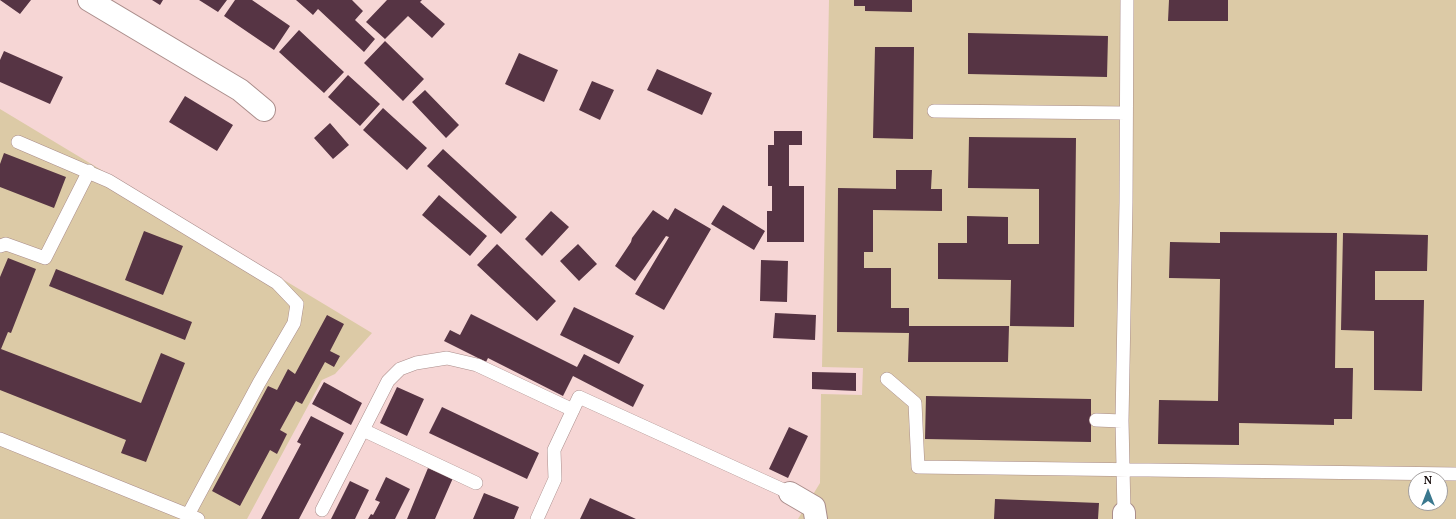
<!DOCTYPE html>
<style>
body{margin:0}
#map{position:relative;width:1456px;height:519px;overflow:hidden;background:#f6d6d5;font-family:"PT Serif",serif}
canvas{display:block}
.north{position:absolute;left:1408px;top:471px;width:40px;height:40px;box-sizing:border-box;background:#fff;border:1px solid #a29e9e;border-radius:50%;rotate:0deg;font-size:11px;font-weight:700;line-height:16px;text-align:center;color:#170d0d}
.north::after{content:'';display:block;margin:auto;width:14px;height:18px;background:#3a788e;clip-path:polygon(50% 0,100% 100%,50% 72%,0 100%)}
</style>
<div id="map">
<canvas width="1456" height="519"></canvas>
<div class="north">N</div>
</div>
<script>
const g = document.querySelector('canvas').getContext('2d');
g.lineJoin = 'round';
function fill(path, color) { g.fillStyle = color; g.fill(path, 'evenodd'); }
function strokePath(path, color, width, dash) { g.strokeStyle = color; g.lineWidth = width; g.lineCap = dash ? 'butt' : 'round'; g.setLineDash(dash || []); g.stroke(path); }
fill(new Path2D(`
 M829 0H1456V519H798L820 483 821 394 862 395 863 368 822 367ZM1416 479H1440V503H1416Z
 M0 109 372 333 335 374 322 380 247 519H0Z`), '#dccaa6');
fill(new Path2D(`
 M0 0H31L20 14Z
 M152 0H163L160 5Z
 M199 0H227L218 12Z
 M235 0H252L290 26 274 50 224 16Z
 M296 0H352L363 11 355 20 375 39 364 52 318 9 313 15Z
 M387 0H422L420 2 445 24 432 38 408 16 385 39 366 22Z
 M854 0H912V12L865 11V6H854Z
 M1169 0H1228V21H1168Z
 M299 30 344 72 324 93 279 52Z
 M968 33 1108 36 1107 77 968 74Z
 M385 41 424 79 403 101 364 63Z
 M875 47H914L913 139 873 138Z
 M4 51 63 77 50 104 0 82V60Z
 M519 53 558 70 544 102 505 84Z
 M657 69 712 93 702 115 647 90Z
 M348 75 380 104 360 126 328 97Z
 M592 81 614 90 600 120 579 110Z
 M425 90 459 125 446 138 412 102Z
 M185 96 233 125 217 151 169 122Z
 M383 108 427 148 407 170 363 130Z
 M330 123 349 145 333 159 314 138Z
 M774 131H802V145H789V186H804V242H767V211H772V186H768V145H774Z
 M969 137 1076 138 1074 327 1010 326 1011 280 938 279V243H967V216L1008 217V244H1039V189L968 188Z
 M443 149 517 217 501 234 427 166Z
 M4 153 66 177 54 208 0 187V164Z
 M896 170H932L931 189H942V211L873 210V252H864V268H891V308H909V326H1009L1008 362H908L909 333 837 332 838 188 896 189Z
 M439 195 487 236 470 256 422 215Z
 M723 205 765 231 754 250 711 224Z
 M675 208 711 229 664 310 635 294 669 237 666 236 635 281 615 266 631 242 632 238 653 210 668 220Z
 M551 211 569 227 542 256 525 239Z
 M144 231 183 246 163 295 125 280Z
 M1220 232 1337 233 1335 368H1353L1352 419H1334V425L1239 423V445L1158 444 1159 400 1218 401 1220 279 1169 278 1170 242 1220 243Z
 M1343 233 1428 235 1427 271H1375V300H1424L1422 391 1374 390V331L1341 330Z
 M497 244 556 301 537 321 477 265Z
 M578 244 597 264 579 281 560 261Z
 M8 258 36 269 11 333 8 332 1 349 141 403 161 353 185 363 146 462 121 453 126 440 0 390V277Z
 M761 260 788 261 787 302 760 301Z
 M56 269 192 322 185 340 49 286Z
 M574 307 634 336 619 364 560 335Z
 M775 313 816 315 815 340 773 338Z
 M471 314 577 367 584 354 644 385 633 407 573 376 563 396 488 358 486 362 444 341 450 330 460 335Z
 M327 315 344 324 330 351 340 356 334 367 325 362 302 404 296 401 280 430 287 434 277 454 270 450 240 506 212 491 268 386 277 390 288 369 295 374Z
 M812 372 856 373V391L812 389Z
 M324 382 362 403 351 425 312 404Z
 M397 387 424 399 407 436 380 423Z
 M926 396 1091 399V442L925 439Z
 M442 407 539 453 527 479 429 433Z
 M311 416 344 433 299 519H261L301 444 297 442Z
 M789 427 808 436 788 478 769 469Z
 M428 468 453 478 435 519H407Z
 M386 477 410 489 395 519H368L371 514 373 515 380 502 375 500Z
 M350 481 369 490 355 519H331Z
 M484 493 519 507 514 519H473Z
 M590 498 636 519H580Z
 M995 499 1099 503 1098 519H994Z`), '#563444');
const lane = new Path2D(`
 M934 111 1126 113
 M18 142 109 181 277 283 297 304 294 323 259 383 188 515
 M0 246 6 244 45 258 89 171
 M887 379 915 403 918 467 1456 474
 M1096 420 1122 421
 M363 430 476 483
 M0 439 198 519
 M322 510 388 381 400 369 416 363 447 358 477 365 573 410
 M1124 513 1122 421 1126 203 1127 0
 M537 519 555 479 554 450 579 397 790 493`);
const street = new Path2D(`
 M89 0 240 90 264 110
 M790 493 814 507 816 519
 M1124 519V513`);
strokePath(lane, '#aa8d8b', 14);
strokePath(street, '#aa8d8b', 24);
strokePath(lane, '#fff', 13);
strokePath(street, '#fff', 22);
</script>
